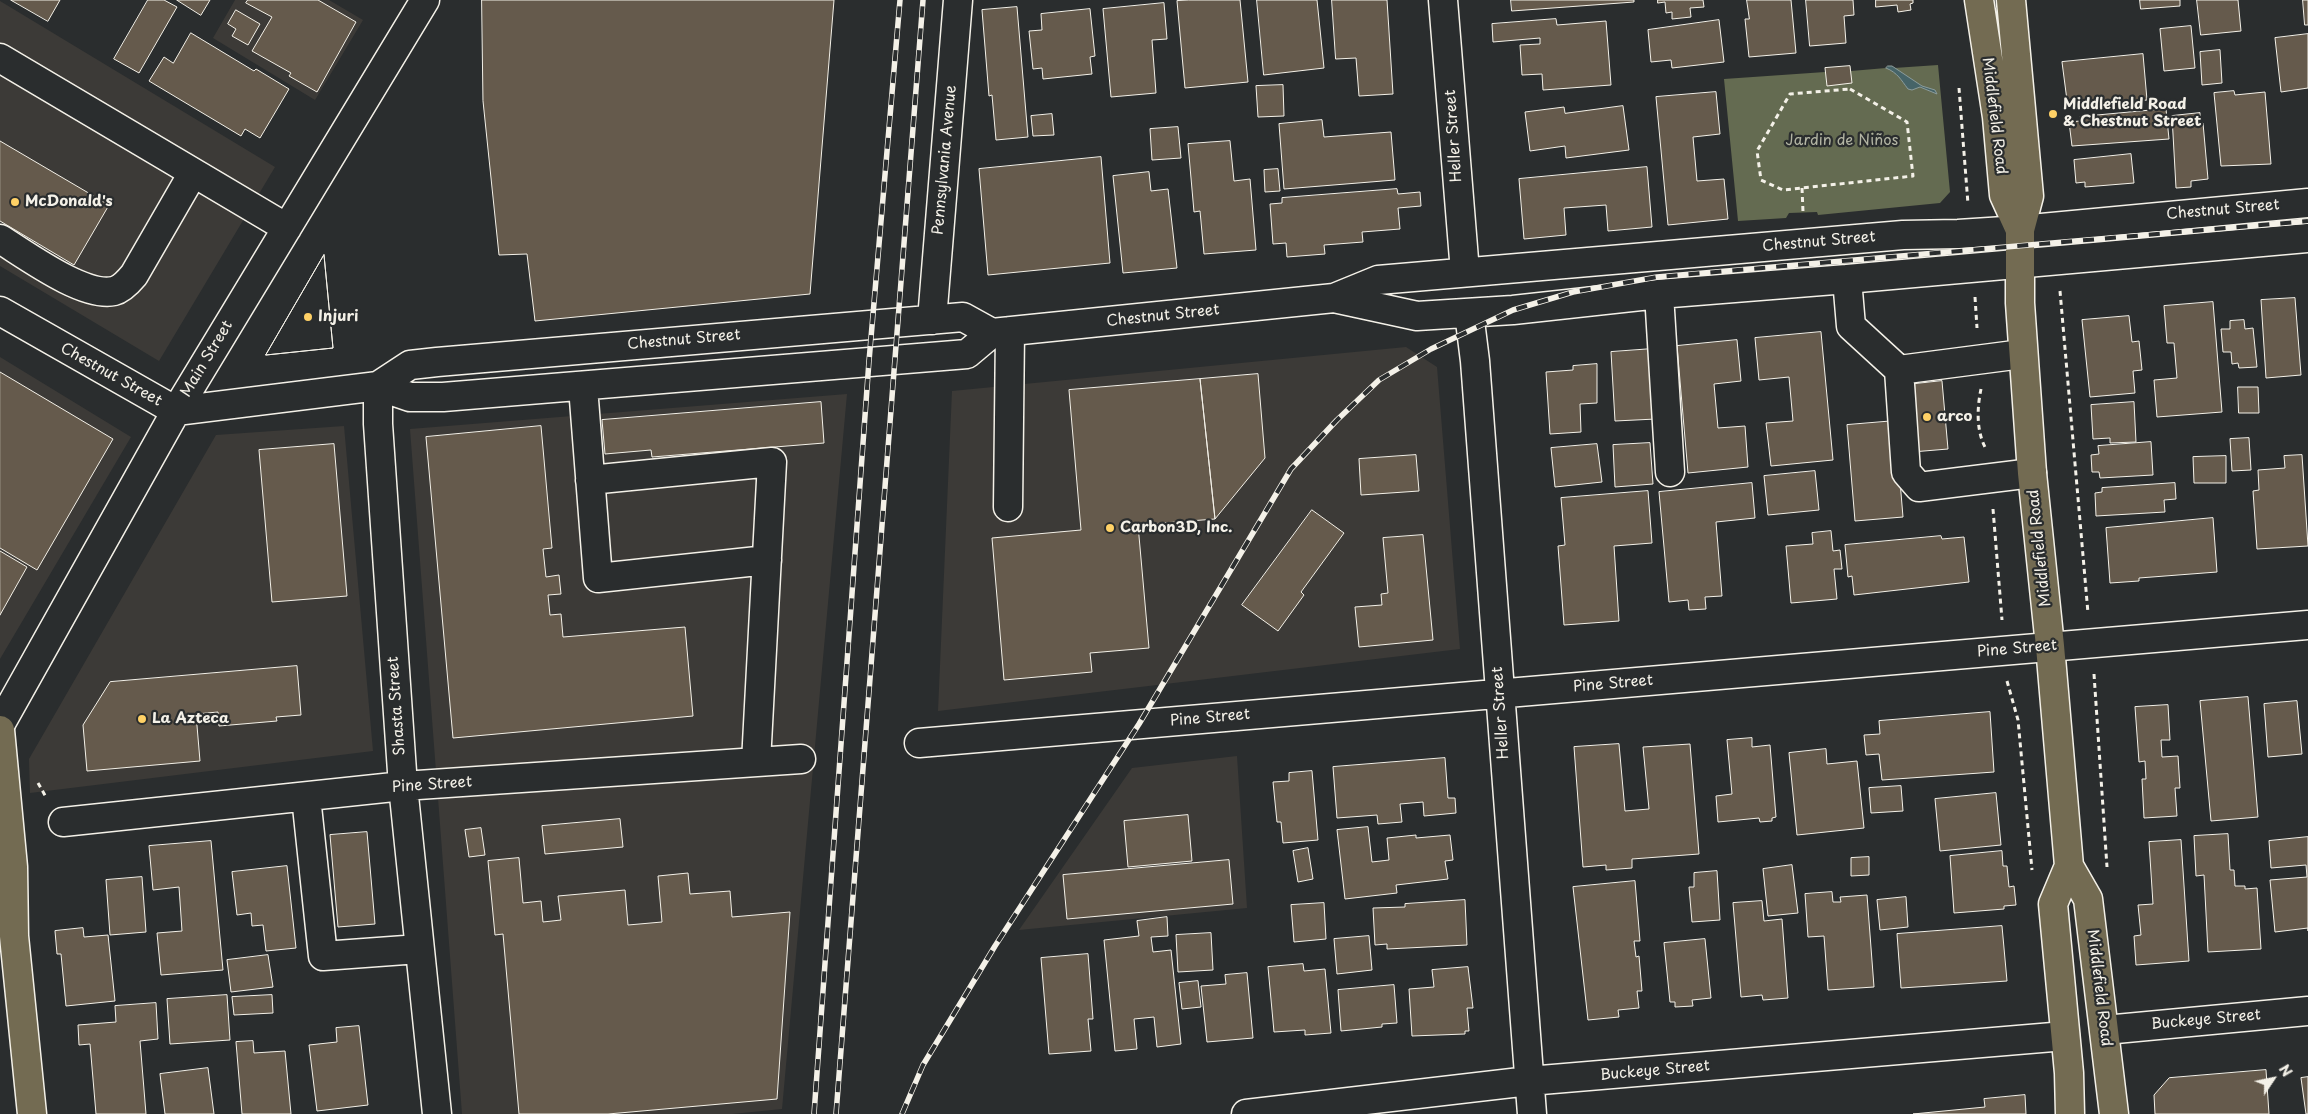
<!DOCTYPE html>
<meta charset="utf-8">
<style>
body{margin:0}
#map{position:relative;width:2308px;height:1114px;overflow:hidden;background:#2a2d2e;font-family:"Playpen Sans",sans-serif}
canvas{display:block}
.north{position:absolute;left:2248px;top:1054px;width:50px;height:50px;-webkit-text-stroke:4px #2a2d2e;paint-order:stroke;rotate:56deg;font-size:14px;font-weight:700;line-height:20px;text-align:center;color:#f4f1e8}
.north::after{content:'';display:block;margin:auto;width:18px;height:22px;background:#f4f1e8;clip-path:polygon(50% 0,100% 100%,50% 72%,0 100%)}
</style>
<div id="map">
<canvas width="2308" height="1114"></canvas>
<div class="north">N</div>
</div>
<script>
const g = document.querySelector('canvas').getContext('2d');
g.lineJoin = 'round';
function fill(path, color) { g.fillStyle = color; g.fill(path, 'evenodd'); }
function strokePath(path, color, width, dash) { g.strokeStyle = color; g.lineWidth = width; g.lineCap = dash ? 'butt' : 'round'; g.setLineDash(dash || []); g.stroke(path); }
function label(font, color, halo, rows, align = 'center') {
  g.font = font + ' "Playpen Sans",sans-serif'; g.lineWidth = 4.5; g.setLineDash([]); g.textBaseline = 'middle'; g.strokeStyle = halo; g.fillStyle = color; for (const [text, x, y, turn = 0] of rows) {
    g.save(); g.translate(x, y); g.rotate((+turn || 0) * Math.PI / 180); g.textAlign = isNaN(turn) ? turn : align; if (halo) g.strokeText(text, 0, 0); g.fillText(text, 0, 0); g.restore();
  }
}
fill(new Path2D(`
 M235 0H329L363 20 315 100 213 38Z
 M0 1 275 167 159 361 0 266Z
 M1406 347 1437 367 1460 649 938 711 952 391Z
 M0 357 131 437 0 659Z
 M847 394 782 1109 732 1114H462L410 429Z
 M344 426 373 751 30 793 29 759 216 435Z
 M1237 756 1247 908 1019 930 1132 768Z`), '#3c3a37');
fill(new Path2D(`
 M1938 65 1950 192 1940 203 1818 215 1817 212 1789 213 1786 218 1738 221 1724 79 1825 72V68L1850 66 1851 71 1886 68 1888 66 1894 68Z`), '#646b51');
const water = new Path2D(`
 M1888 66H1892L1922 86 1935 90 1937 94 1920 87 1912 90 1908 89C1901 80 1898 73 1886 68Z`);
fill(water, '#466468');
strokePath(water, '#8c9c9b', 1);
const building = new Path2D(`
 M11 0H60L48 21Z
 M148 0H164L177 7 139 73 114 59Z
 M177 0H210L201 15Z
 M248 0H318L356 22 317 92 289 76 291 73 252 51 272 17 246 3Z
 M482 0H834L810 294 535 321 527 254 499 255 483 101Z
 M1189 0H1240L1248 82 1185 88 1177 1Z
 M1257 0H1317L1324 68 1264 75Z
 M1332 0H1387L1393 94 1359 96 1356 58 1336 59Z
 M1511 0H1634V2L1512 11Z
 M1658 0H1703L1704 7 1690 8 1691 17 1672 19V12L1666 13 1665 2 1658 3Z
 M1747 0H1791L1796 53 1749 57 1745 19H1749Z
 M1806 0H1853L1854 15 1844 16 1846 43 1810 46Z
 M1876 0H1913V3L1910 4 1911 10 1898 12 1897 5 1876 7Z
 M2140 0H2180V6L2141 9Z
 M2197 0H2238L2241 31 2201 35Z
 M2303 0H2308V25H2305Z
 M1164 3 1167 39 1152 40 1156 93 1111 97 1103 9Z
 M1017 7 1028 137 996 140 992 95 989 96 982 10Z
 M1090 9 1095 56 1090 57 1092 74 1043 79 1042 68 1033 69 1029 31 1042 30 1041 14Z
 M236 10 260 24 248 45 232 36 236 29 228 24Z
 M1556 19 1557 25 1606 21 1611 85 1543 90 1542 74 1522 75 1520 45 1540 44V38L1493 42 1492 24Z
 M1719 20 1724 62 1672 68 1671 60 1651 62 1648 30Z
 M2191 26 2195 68 2164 71 2160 29Z
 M191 33 254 71 256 69 289 89 260 138 245 129 241 136 149 81 164 57 173 63Z
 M2308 34V88L2281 92 2275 38Z
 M2220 50 2222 83 2202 85 2200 52Z
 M2143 54 2147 100 2068 108 2062 62Z
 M1850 66 1852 83 1827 86 1825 68Z
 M1283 85 1284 116 1258 117 1256 86Z
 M2234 91 2235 95 2265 92 2271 164 2221 166 2214 93Z
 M1716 92 1720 134 1693 137 1697 181 1724 179 1728 219 1668 225 1656 97Z
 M1623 106 1629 150 1566 158 1565 146 1530 151 1525 112 1564 107 1565 113Z
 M2166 109 2169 139 2072 146 2069 122 2080 121V117Z
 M2200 113V124L2203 123 2208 179 2191 181V187L2176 188 2172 116Z
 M1052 114 1054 135 1033 136 1031 116Z
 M1322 120 1324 137 1391 132 1395 180 1284 189 1279 124Z
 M1178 127 1181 158 1152 160 1150 129Z
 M0 141 109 205 74 265 0 221Z
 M1230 141 1234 181 1250 179 1256 250 1204 254 1200 211 1194 212 1188 144Z
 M2131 154 2134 183 2085 187V182L2076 183 2074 160Z
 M1101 157 1110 263 988 275 979 169Z
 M1647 167 1652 227 1608 231 1606 205 1564 208 1566 235 1524 239 1519 179Z
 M1278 169 1280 191 1265 192 1264 170Z
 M1149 172 1151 191 1168 189 1177 268 1123 273 1113 176Z
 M1397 189 1398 194 1420 192 1421 206 1398 208 1400 229 1362 232 1363 242 1324 245 1325 254 1287 257 1286 243 1273 244 1270 204 1282 203V198Z
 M324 255 333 348 266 355Z
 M324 255 333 348 266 355Z
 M2295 298 2301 375 2266 378 2261 300Z
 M2213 302 2222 412 2157 417 2154 380 2177 378 2174 343H2167L2164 306Z
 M2129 316 2132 342 2139 341 2142 370 2133 371 2135 393 2090 397 2082 320Z
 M2244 320 2245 329 2253 328 2257 367 2239 368 2238 363 2232 364 2231 352H2223L2221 329H2230V321Z
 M1821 332 1833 460 1771 466 1766 423 1793 421 1789 377 1759 380 1755 338Z
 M1737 340 1741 381 1714 384 1718 428 1745 426 1748 467 1688 473 1677 346Z
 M1652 349 1656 419 1615 421 1611 352Z
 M1597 364V403L1580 404 1581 432 1550 434 1546 372 1573 370V366Z
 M0 372 113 439 37 570 0 548Z
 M1258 374 1265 458 1215 519 1200 379Z
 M1200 379 1215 519 1138 525 1149 648 1090 653 1092 672 1004 680 992 538 1081 530 1069 390Z
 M1942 381 1948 449 1912 452 1906 385Z
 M2238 387H2258L2259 413H2239Z
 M821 402 824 443 652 457 651 450 605 454 602 420Z
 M2134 402 2136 442 2110 443V438L2093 439 2091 405Z
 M1895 421 1903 517 1855 521 1847 425Z
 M541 426 552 548 543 549 546 577 559 575 561 594 548 595 550 615 561 614 563 637 685 627 693 716 453 738 426 437Z
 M2249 438 2251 470 2232 471 2230 439Z
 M2151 442 2153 475 2100 478 2099 472H2092L2091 455 2099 454 2098 446Z
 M1650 443 1653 484 1615 487 1613 445Z
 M334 444 347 596 272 602 259 450Z
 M1597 444 1602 482 1555 487 1551 448Z
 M1416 455 1419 491 1361 495 1359 459Z
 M2302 455 2308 546 2257 549 2253 491 2259 490 2258 470 2285 468 2284 456Z
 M2226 456V483H2194L2193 457Z
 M1815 471 1819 510 1768 515 1764 476Z
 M1752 483 1755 518 1716 522 1722 596 1705 597 1706 609 1689 610 1688 600 1669 602 1659 492Z
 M2175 483 2176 499 2164 500 2165 512 2096 516 2095 493 2102 492V488Z
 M1648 491 1652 543 1614 546 1619 621 1564 625 1558 546 1565 545 1561 498Z
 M1312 510 1344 533 1301 592 1304 595 1278 631 1242 605Z
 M2213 518 2217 572 2139 578V581L2110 583 2106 528Z
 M1831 531 1833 551 1840 550 1842 569H1834L1837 599 1791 603 1786 546 1813 544 1812 533Z
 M1423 535 1433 640 1359 647 1355 607 1382 605 1381 594 1388 593 1383 538Z
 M1941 536 1942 539 1964 537 1969 582 1854 595 1852 576 1848 577 1845 545Z
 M0 551 27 567 0 615Z
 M297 666 301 715 276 717 277 721 219 726 218 712 196 714 200 761 87 771 83 725 110 682Z
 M2248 697 2258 817 2211 821 2200 701Z
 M2297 701 2302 754 2268 757 2264 704Z
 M2168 705 2170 740H2161L2162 757 2178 756 2180 788H2175L2177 816 2144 818 2142 779H2146L2145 761 2139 762 2135 707Z
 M1990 712 1994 772 1882 780 1879 754 1866 755 1864 735 1880 734 1879 721Z
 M1752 738V747L1770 745 1776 817 1772 818V821L1760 822 1759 818 1718 822 1716 796 1732 794 1727 740Z
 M1619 744 1625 811 1649 809 1643 747 1690 744 1699 854 1632 859V868L1606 870V865L1583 867 1574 747Z
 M1826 749 1827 764 1857 761 1864 828 1797 835 1789 753Z
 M1445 758 1448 798H1455L1456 813 1424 816 1423 802 1400 804 1402 822 1378 824 1377 815 1337 818 1333 767Z
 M1312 771 1318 840 1283 843 1281 822H1277L1273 782 1289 781V773Z
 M1901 786 1903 811 1871 813 1869 788Z
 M1996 793 2001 845 1940 851 1935 799Z
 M1188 815 1192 861 1128 867 1124 821Z
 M620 819 623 847 545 854 542 826Z
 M1368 827 1372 862 1389 860 1387 838 1416 835V838L1450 835 1453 860 1445 861 1448 879 1396 885 1397 893 1345 899 1337 830Z
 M481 828 485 855 469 857 465 830Z
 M367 832 375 924 338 927 330 835Z
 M2228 834 2230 870H2234L2235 886H2245V889L2257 888 2261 949 2208 952 2204 875 2196 876 2194 836Z
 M2308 837V931V928L2275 932 2270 880 2307 877 2306 865 2271 868 2269 841Z
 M2181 840 2189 961 2136 965 2134 936 2141 935 2138 905 2153 904 2149 842Z
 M211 841 223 970 161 975 157 933 182 931 179 887 153 890 149 846Z
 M1308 848 1313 879 1298 882 1293 851Z
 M2002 851 2003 866H2007L2009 887 2014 886 2016 905 2004 906V909L1954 913 1950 856Z
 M1869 857V875L1851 876V858Z
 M519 858 523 903 541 901 543 922 561 920 558 896 625 890 628 925 662 922 658 876 688 873 690 894 730 891 732 917 790 912 777 1099 608 1114H519L503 934 495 935 488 861Z
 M1229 860 1233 904 1067 919 1063 875Z
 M1792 865 1798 913 1768 916 1763 869Z
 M287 866 296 948 266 951 263 925 252 926 251 913 237 915 232 872Z
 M1717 871 1720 920 1692 922 1689 887H1694V873Z
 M142 877 146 932 110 935 106 880Z
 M1635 881 1640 941H1634L1636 957 1639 956 1642 991H1637L1639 1008 1618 1010 1619 1017 1588 1020 1573 887Z
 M1832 892 1833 902H1841L1840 897 1867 895 1874 987 1828 990 1824 936 1808 937 1805 894Z
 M1906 897 1908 927 1880 930 1877 900Z
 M1465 900 1467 945 1387 949V944L1375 945 1373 908 1405 907V904Z
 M1762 901 1764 921 1782 919 1788 998 1763 1000 1762 995 1741 997 1733 903Z
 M1324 903 1326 939 1294 942 1291 905Z
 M1167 917 1168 936 1151 937 1153 952 1171 950 1181 1044 1157 1047 1154 1017 1134 1019 1137 1049 1115 1051 1104 940 1139 936 1137 921Z
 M2002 926 2007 981 1901 988 1897 934Z
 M83 928 84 937 108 935 115 1001 66 1006 61 954H57L55 931Z
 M1211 933 1213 970 1178 972 1176 935Z
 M1369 936 1372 970 1337 974 1334 939Z
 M1705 939 1711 998 1692 1000 1693 1006 1675 1007V1002H1670L1664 943Z
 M1088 954 1093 1019H1088L1091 1051 1049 1054 1041 958Z
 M268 955 273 987 231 992 227 960Z
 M1303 964 1304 971 1325 969 1331 1033 1305 1035V1030L1274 1032 1268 967Z
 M1468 967 1473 1008H1467L1469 1031H1465V1034L1412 1036 1409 989 1434 987 1432 970Z
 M1247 973 1253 1038 1207 1042 1201 986 1226 984 1225 975Z
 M1198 981 1201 1007 1182 1009 1179 983Z
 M1394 985 1397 1023 1382 1024V1027L1341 1031 1338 990Z
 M227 995 230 1040 170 1044 167 999Z
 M272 995 273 1013 234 1015 232 997Z
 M156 1003 158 1039 140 1041 146 1114H96L90 1044 79 1045 78 1025 116 1022 115 1006Z
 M359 1026 368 1105 317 1111 309 1045 337 1042 336 1028Z
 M253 1041 254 1053 285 1051 291 1114H242L236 1042Z
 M208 1068 214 1114H165L160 1074Z
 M2266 1070 2269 1114H2155L2154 1095 2169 1078Z
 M2308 1077V1114H2306L2301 1078Z
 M2025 1095 2026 1114H1913L1985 1107 1984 1099Z`);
fill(building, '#655a4c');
strokePath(building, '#f4f1e8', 1);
const minor = new Path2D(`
 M1443 0 1465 272
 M0 58 287 228
 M0 239C26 255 84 298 114 291 122 289 129 281 134 275L193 173
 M1847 279 1851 326 1899 370
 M1659 294 1670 472
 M1334 298 1417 316 1513 310 1659 294 1847 279 2308 238
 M0 311 176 411 378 386 410 365 437 362 963 317 992 333 1334 298 1378 280 1903 235 1958 234 2020 230 2308 203
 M1469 313 1475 361 1532 1114
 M932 320 958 0
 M2022 354 1899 370 1906 472 1919 487 2032 473
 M378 386V424L403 786 437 1114
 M378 386 410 397H443L967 354 992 333
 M583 387 598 578 767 560
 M590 480 772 462 756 762
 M1008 507 1010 331
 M0 725 176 411 425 0
 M919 743 2308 625
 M306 797 323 956 419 949
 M63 822 403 786 801 759
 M2105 1030 2308 1011
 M1246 1114 1529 1081 2065 1036`);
const major = new Path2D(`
 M1979 0 1997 117 2004 195 2020 230
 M2011 0 2029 196 2020 230V303L2032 473 2050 646 2069 866 2088 899 2114 1114
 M2069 866 2053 904 2069 1073 2070 1114`);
const highway = new Path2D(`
 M0 730 13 867 14 936 32 1114`);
strokePath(minor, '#f4f1e8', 31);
strokePath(major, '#f4f1e8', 31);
strokePath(highway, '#f4f1e8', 31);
strokePath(new Path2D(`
 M1959 88 1968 204
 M1850 89 1907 122 1913 176 1783 190 1761 180 1757 151 1790 94Z
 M1802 188 1803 212
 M2060 291 2088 613
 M1975 297 1977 328
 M1981 389C1977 408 1976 431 1986 449
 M1993 509 2002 620
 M2094 674 2107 867
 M2007 681 2018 720 2032 870
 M38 783 46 797`), '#f4f1e8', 3, [5, 4]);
strokePath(minor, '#2a2d2e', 28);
strokePath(major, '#736b52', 28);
strokePath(highway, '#736b52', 28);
const rail = new Path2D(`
 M814 1114 869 361 900 0
 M836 1114 923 0
 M902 1114 923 1065 995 946 1139 724 1291 469 1337 420 1379 380 1431 349 1513 310 1573 292 1657 277 2308 221`);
strokePath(rail, '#f4f1e8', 5.5);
strokePath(rail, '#2a2d2e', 4, [11]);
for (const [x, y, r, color] of [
 [2053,114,5,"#ffd166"],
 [15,202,5,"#ffd166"],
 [308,317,5,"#ffd166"],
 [1927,417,5,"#ffd166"],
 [1110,528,5,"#ffd166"],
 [142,719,5,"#ffd166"]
]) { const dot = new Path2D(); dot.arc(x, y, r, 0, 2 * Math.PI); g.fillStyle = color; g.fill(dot); strokePath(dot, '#2a2d2e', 2); }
label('bold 15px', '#f4f1e8', '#2a2d2e', [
 ["Middlefield Road",2063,105],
 ["& Chestnut Street",2063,122],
 ["McDonald's",25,202],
 ["Injuri",318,317],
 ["arco",1937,417],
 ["Carbon3D, Inc.",1120,528],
 ["La Azteca",152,719]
], 'left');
label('15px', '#f4f1e8', '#2a2d2e', [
 ["Middlefield Road",1994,116,83],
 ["Heller Street",1454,136,-94],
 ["Pennsylvania Avenue",945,160,-85],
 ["Chestnut Street",2223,210,-5],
 ["Chestnut Street",1819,242,-5],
 ["Chestnut Street",1163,316,-6],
 ["Chestnut Street",684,340,-5],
 ["Main Street",207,359,-59],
 ["Chestnut Street",111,375,29],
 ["Middlefield Road",2040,548,-96],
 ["Pine Street",2017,649,-5],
 ["Pine Street",1613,684,-5],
 ["Shasta Street",397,706,-94],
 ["Heller Street",1501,713,-94],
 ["Pine Street",1210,718,-5],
 ["Pine Street",432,785,-4],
 ["Middlefield Road",2099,988,83],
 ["Buckeye Street",2206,1020,-5],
 ["Buckeye Street",1655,1071,-5]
]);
label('15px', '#b3b5a4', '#2a2d2e', [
 ["Jardin de Niños",1842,141]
]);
</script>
